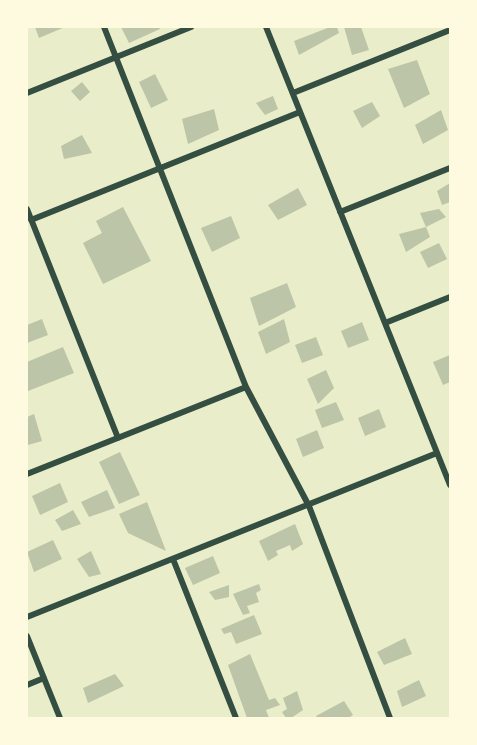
<!DOCTYPE html>
<style>
body{margin:0}
#map{position:relative;width:477px;height:745px;overflow:hidden;background:#e9edc9;font-family:"DM Sans",sans-serif}
canvas{display:block}
.frame{position:absolute;inset:0;border:28px solid #fefae0;pointer-events:none}
</style>
<div id="map">
<canvas width="477" height="745"></canvas>
<div class="frame"></div>
</div>
<script>
const g = document.querySelector('canvas').getContext('2d');
g.lineJoin = 'round';
function fill(path, color) { g.fillStyle = color; g.fill(path, 'evenodd'); }
function strokePath(path, color, width, dash) { g.strokeStyle = color; g.lineWidth = width; g.lineCap = dash ? 'butt' : 'round'; g.setLineDash(dash || []); g.stroke(path); }
fill(new Path2D(`
 M35 27H65L39 38Z
 M121 27H159L160 29 129 43Z
 M330 27H337L339 33 299 55 294 41Z
 M344 27H361L369 50 352 55Z
 M417 60 430 94 404 108 388 69Z
 M155 74 168 100 151 108 139 82Z
 M82 82 90 92 80 101 71 91Z
 M273 96 278 109 265 115 256 103Z
 M372 102 380 116 362 128 353 111Z
 M214 109 219 130 188 144 182 119Z
 M441 110 448 130 423 144 415 125Z
 M82 135 92 153 64 159 61 146Z
 M450 183V202L442 205 437 191Z
 M298 188 307 205 278 220 268 205Z
 M123 207 151 261 103 284 83 243 102 233 96 221Z
 M439 209 446 217 426 227 420 213Z
 M231 216 240 238 212 252 201 228Z
 M426 227 430 237 406 252 399 234Z
 M439 243 447 259 428 268 420 252Z
 M287 283 296 307 259 326 250 298Z
 M42 319 48 335 27 343V325Z
 M284 319 290 342 266 354 258 332Z
 M362 322 369 340 348 348 341 331Z
 M316 337 323 355 302 363 295 345Z
 M63 347 74 373 28 391 27 362Z
 M450 355V382L443 385 433 362Z
 M326 370 334 388 318 404 307 379Z
 M336 402 344 420 322 428 315 410Z
 M379 409 386 427 365 436 358 418Z
 M34 414 42 441 28 445 27 417Z
 M317 430 324 448 303 457 296 439Z
 M120 452 140 495 119 504 99 462Z
 M60 483 68 502 40 515 32 496Z
 M107 490 115 508 89 517 81 502Z
 M147 502 166 551 128 533 119 514Z
 M73 510 81 524 62 531 55 520Z
 M295 524 303 544 292 551 290 545 276 551 278 555 268 561 259 541Z
 M53 540 62 559 34 572 27 552Z
 M91 551 101 574 89 577 77 559Z
 M213 556 220 573 193 585 185 568Z
 M259 584 261 590 256 593 259 602 247 606 250 613 243 615 233 594Z
 M229 585V597L215 600 209 592Z
 M254 615 262 634 236 644 231 632 224 634 221 629Z
 M405 638 412 654 384 665 377 652Z
 M250 654 269 700 275 698 280 705 266 710 269 718H247L228 665Z
 M115 674 124 686 88 703 83 688Z
 M419 680 426 696 402 707 397 691Z
 M297 691 303 710 291 718H286L282 712 287 709 283 698Z
 M344 701 353 715 348 718H317L316 716Z`), '#bcc5a7');
strokePath(new Path2D(`
 M104 27 246 387 309 506 390 718
 M266 27 450 485
 M27 93 191 27
 M293 93 450 30
 M27 209 118 438
 M340 212 450 168
 M31 220 300 112
 M385 323 450 297
 M27 474 246 387
 M173 559 236 718
 M27 617 437 453
 M27 636 60 718
 M27 685 44 678`), '#344e41', 6);
</script>
